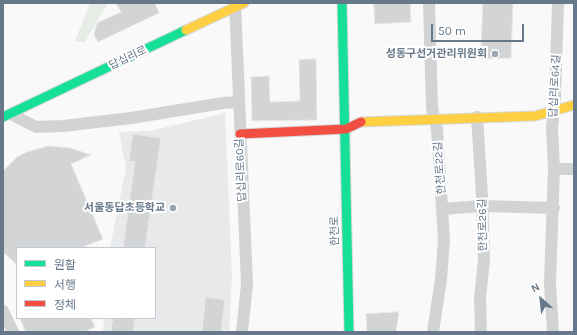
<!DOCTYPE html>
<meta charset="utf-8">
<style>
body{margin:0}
#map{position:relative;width:577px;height:335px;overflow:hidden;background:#f9f9f9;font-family:Karla,"Noto Sans KR",sans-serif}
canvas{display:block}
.frame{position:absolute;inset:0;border:4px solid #67788b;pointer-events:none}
.legend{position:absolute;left:16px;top:247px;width:140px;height:72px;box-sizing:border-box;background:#fff;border:1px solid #c2c9d1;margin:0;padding:5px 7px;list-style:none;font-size:12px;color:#67788b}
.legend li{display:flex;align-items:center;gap:8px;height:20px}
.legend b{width:20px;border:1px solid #c2c9d1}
.north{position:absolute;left:521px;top:279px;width:40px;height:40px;-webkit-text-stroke:3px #fff;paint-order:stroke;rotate:333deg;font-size:11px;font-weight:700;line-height:16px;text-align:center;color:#67788b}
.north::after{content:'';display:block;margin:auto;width:14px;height:18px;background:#67788b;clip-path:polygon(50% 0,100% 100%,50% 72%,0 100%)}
.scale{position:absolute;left:431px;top:24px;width:93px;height:18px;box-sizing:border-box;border:2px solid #67788b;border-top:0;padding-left:5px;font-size:12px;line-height:14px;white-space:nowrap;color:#67788b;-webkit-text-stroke:3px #fff;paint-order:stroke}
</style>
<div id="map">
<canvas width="577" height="335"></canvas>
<div class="frame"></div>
<ul class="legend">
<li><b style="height:5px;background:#16e098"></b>원활</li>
<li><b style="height:5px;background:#ffcf43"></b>서행</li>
<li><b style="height:5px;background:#f24e42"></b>정체</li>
</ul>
<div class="north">N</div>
<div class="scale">50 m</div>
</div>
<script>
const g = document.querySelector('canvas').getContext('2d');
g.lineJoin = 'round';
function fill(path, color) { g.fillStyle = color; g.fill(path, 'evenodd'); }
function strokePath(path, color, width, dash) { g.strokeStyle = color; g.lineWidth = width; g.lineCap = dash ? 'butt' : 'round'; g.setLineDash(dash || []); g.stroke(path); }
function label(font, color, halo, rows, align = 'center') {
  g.font = font + ' Karla,"Noto Sans KR",sans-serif'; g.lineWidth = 4; g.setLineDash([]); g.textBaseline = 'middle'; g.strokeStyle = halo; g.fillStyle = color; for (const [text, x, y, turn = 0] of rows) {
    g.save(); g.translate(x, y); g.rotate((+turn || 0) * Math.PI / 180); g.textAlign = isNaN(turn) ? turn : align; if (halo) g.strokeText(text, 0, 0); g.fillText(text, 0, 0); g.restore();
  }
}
fill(new Path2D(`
 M225 113 232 275 229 332H103L104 318H155V248H110L126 168 119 132 150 131Z`), '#e8e9ea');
fill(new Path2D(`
 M90 3H108L85 42 75 41Z`), '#e8ece7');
const building = new Path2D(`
 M116 3H155L159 13 98 42 94 35 97 23 121 12Z
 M374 3H410L411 22 375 24Z
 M483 3H513L511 58 481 59Z
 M316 59 317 120 252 121 251 77 269 76 270 102 300 101 299 60Z
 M133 134 161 138 145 248H123L135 162 129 161Z
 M49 146 71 148 91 155 71 164 103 239 81 248H17V265L3 252V171L17 157 27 152Z
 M206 297 225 300 221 332H202Z
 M399 312 396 332H367L366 314Z
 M20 318H91L95 327 84 332H26Z
 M113 318H135L133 332H111Z`);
fill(building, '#d2d4d5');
strokePath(building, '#e8e8e8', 1);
const fast = new Path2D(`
 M342 3 349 332
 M3 117 186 30`);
const slow = new Path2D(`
 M186 30 244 3
 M361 122 535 116 574 105`);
const jam = new Path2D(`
 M240 134 346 129 361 122`);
strokePath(fast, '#d6d7d8', 11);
strokePath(slow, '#d6d7d8', 11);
strokePath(jam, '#d6d7d8', 11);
strokePath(new Path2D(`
 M235 3 247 284 242 332
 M429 3 432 108 437 129 444 240 441 279 433 332
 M11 114 36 127 63 126 131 118 223 103 238 102
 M477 117 482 195 484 260 480 298 481 332
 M554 169H574
 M442 209 482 206 554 208
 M3 311 13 332
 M553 332 550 283 554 169 552 128 555 97 558 3`), '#d2d3d4', 12);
strokePath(fast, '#16e098', 9);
strokePath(slow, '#ffcf43', 9);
strokePath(jam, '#f24e42', 9);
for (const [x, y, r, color] of [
 [495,54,4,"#9aa5b2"],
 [173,208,4,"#9aa5b2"]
]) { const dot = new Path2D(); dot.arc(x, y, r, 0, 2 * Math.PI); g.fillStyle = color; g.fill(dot); strokePath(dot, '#fff', 1.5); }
label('bold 11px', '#67788b', '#fff', [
 ["성동구선거관리위원회",487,54],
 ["서울동답초등학교",165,208]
], 'right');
label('11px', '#67788b', '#fff', [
 ["답십리로",128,58,-25],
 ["답십리로64길",555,86,-87],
 ["한천로22길",440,168,-94],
 ["답십리로60길",241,170,-93],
 ["한천로26길",483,225,-91],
 ["한천로",335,231,-91]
]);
</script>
